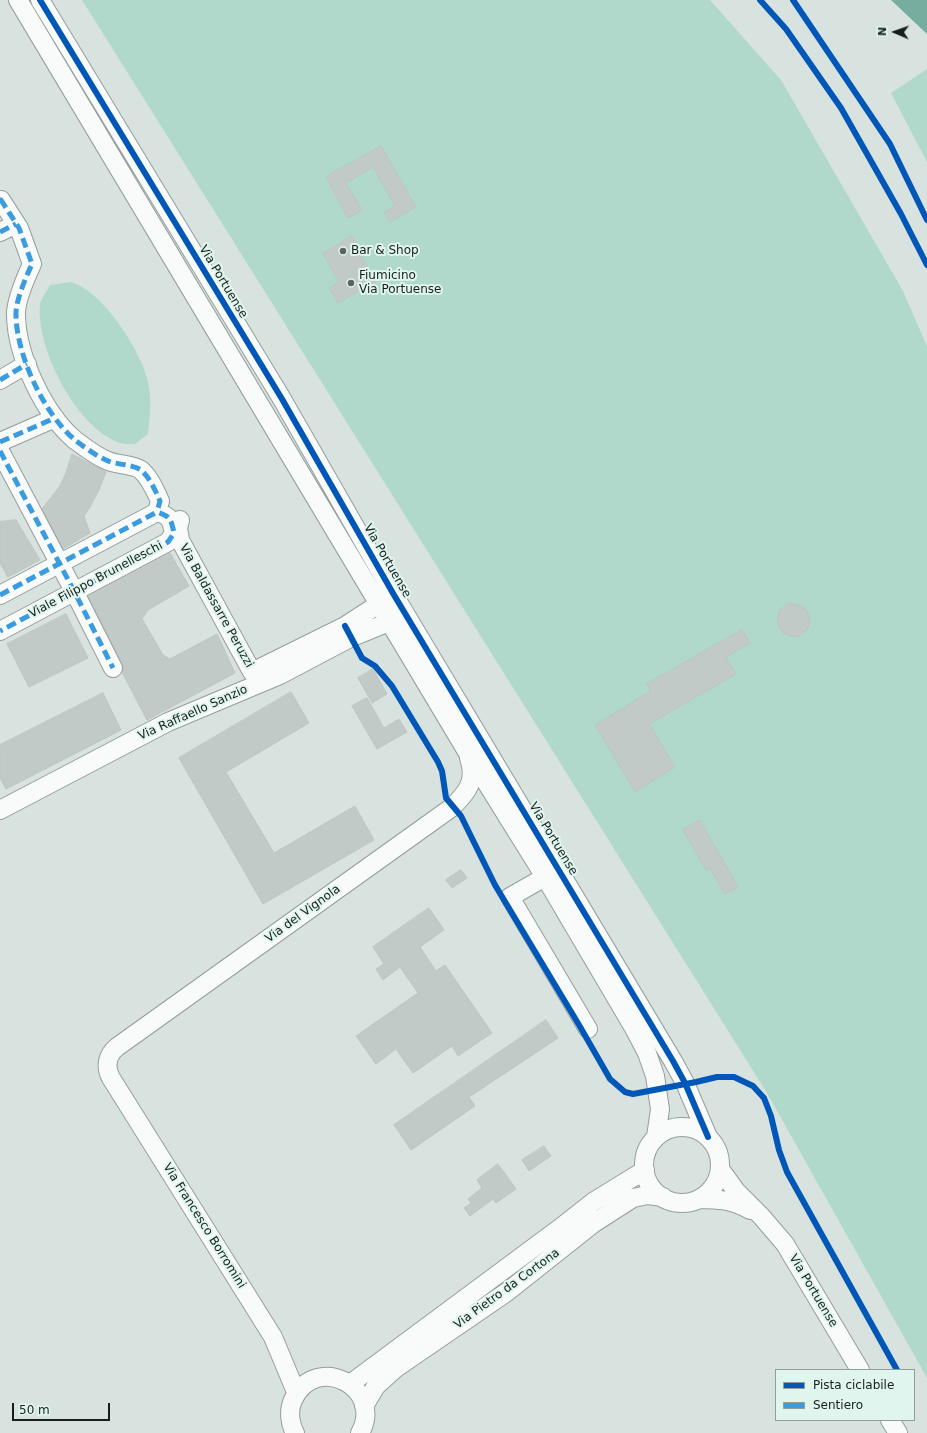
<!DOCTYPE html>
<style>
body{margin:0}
#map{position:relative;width:927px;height:1433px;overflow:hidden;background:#d8e3e0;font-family:"DejaVu Sans",sans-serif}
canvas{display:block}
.legend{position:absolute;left:775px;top:1369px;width:140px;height:52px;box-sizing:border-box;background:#e0f5ee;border:1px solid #909f9a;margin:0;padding:5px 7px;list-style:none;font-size:12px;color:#171f1c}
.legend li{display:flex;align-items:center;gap:8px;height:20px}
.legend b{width:20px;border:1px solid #909f9a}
.north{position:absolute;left:875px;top:12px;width:40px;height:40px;-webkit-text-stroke:3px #e0f5ee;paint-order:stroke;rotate:272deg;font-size:11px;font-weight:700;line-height:16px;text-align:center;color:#171f1c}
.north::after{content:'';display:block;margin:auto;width:14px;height:18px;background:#171f1c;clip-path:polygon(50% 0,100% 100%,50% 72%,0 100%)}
.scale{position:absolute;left:12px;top:1403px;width:98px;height:18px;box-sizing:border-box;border:2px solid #171f1c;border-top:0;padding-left:5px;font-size:12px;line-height:14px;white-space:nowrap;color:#171f1c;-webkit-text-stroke:3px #e0f5ee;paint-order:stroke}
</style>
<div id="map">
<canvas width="927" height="1433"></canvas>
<ul class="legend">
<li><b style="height:5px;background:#0057b8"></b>Pista ciclabile</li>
<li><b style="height:5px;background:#3b9bdf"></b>Sentiero</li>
</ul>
<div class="north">N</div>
<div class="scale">50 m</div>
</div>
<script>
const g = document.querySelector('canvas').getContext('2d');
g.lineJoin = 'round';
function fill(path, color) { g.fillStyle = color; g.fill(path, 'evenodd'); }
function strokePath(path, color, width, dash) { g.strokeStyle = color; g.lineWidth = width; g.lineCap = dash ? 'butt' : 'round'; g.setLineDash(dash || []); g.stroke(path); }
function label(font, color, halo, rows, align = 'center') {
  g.font = font + ' "DejaVu Sans",sans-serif'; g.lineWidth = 4; g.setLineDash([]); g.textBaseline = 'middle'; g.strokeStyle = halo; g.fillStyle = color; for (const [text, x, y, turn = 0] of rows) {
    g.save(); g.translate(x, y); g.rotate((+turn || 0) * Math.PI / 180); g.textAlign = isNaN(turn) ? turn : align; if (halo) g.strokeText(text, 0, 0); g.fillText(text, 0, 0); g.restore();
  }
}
fill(new Path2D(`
 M82 0H710L781 80 903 291 927 346V1378L767 1093Z
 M927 69V162L891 93Z
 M71 282C74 283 79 285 82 287 108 301 142 353 148 382 152 400 150 416 148 434L135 444C130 444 124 444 120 443 77 429 35 347 40 304 41 298 47 291 50 285Z`), '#b0d9cc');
fill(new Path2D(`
 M891 0H927V34Z`), '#77ad9e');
const building = new Path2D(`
 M381 146 416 207 390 222 384 212 395 206 373 167 346 183 362 210 348 218 326 177Z
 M352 236 360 250 358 251 376 281 338 303 329 288 339 282 323 254Z
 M72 454 106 472 99 490 90 507 84 516 90 533 63 549 42 509 60 486 66 473Z
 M16 520 40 560 8 577 0 563V522Z
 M170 553 189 586 148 610 142 619 163 655 170 659 217 634 235 673 147 720 122 672 123 668 122 663 88 596Z
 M790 603 803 606 810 616 808 629 797 637 784 634 777 624 779 611Z
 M66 614 88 658 29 687 7 644Z
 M742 630 750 643 726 657 736 674 649 724 675 767 635 792 595 725 651 691 647 684Z
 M373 669 387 694 372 703 358 678Z
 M291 692 309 723 226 772 274 853 355 806 374 840 263 904 179 758Z
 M103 693 121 730 6 789 0 778V745Z
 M367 698 384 728 399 719 407 732 377 749 352 706Z
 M700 820 738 887 725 894 710 868 706 870 683 830Z
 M461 870 467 878 452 888 446 880Z
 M429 908 444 930 420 947 436 971 445 965 492 1033 458 1056 452 1046 413 1073 396 1049 376 1064 356 1036 418 993 400 967 383 980 376 969 384 964 373 947Z
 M546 1020 558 1038 469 1097 475 1106 411 1150 394 1125Z
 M544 1146 551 1156 529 1171 522 1160Z
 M498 1164 516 1189 496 1203 493 1199 470 1216 464 1208 471 1203 468 1199 482 1188 477 1180Z`);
fill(building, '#c2cac8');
strokePath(building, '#bcc5c2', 1);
const minor = new Path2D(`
 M18 0 466 750 545 877 635 1030 647 1053 655 1076 660 1109 656 1137
 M40 0 282 399 394 595 673 1061 685 1083 708 1137
 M0 200H1L19 228 32 264C26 277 15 302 16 316 17 356 44 414 75 440 83 446 96 456 106 460 115 465 133 464 141 470 150 478 155 490 160 501L157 512
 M0 232 16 224
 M0 380 27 364
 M0 442 55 418
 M0 451 74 591 113 668
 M180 520 178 528 180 540 252 672 345 626 379 604
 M0 595 157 512C170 516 171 519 174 533L168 542 0 631
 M0 810 168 722 280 675 350 638 389 622
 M545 877 510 897 588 1029
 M644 1165a38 38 0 1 1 76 0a38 38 0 1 1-76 0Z
 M720 1169 736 1191 761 1216 785 1244 860 1370
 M699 1199C719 1199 732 1200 750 1210
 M350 1384 560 1228 593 1202 645 1170
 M296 1392 273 1337 111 1078C105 1067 107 1055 117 1047L451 808C467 793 477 781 469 758
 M364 1406 376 1386 396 1368 507 1292 594 1223 633 1198 648 1195 663 1197
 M890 1420 898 1433
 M295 1433C290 1424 288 1411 293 1400 316 1351 385 1388 360 1433`);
strokePath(minor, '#959e9b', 20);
strokePath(minor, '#f9fbfa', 18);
strokePath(new Path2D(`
 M0 200H1L19 228 32 264C26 277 15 302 16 316 17 356 44 414 75 440 83 446 96 456 106 460 115 465 133 464 141 470 150 478 155 490 160 501L157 512
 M0 232 16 224
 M0 380 27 364
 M0 442 55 418
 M0 451 74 591 113 668
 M0 595 157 512C170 516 171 519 174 533L168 542 0 631`), '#3b9bdf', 5, [10, 5]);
strokePath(new Path2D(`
 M40 0 282 399 394 595 673 1061 685 1083 708 1137
 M760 0 786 29 841 108 901 214 927 265
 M793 0 890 144 927 220
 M345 626 362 658 375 666 392 686 438 762 442 771 446 798 461 816 495 885 579 1025 610 1079 625 1092 633 1094 696 1082 717 1077H734L753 1086 764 1098 771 1116 779 1150 787 1172 897 1370`), '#0057b8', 6);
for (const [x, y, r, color] of [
 [343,251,4,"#5b6461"],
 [351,283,4,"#5b6461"]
]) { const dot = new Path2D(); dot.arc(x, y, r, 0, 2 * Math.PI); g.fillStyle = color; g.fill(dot); strokePath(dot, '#e0f5ee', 1.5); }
label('12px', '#171f1c', '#e0f5ee', [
 ["Bar & Shop",351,251],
 ["Fiumicino",359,276],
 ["Via Portuense",359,290]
], 'left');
label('12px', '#171f1c', '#e0f5ee', [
 ["Via Portuense",223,282,59],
 ["Via Portuense",387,561,60],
 ["Viale Filippo Brunelleschi",96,580,-28],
 ["Via Baldassarre Peruzzi",216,606,61],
 ["Via Raffaello Sanzio",193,713,-24],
 ["Via Portuense",553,839,59],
 ["Via del Vignola",303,914,-36],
 ["Via Francesco Borromini",204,1226,58],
 ["Via Pietro da Cortona",507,1289,-36],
 ["Via Portuense",813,1291,59]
]);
</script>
